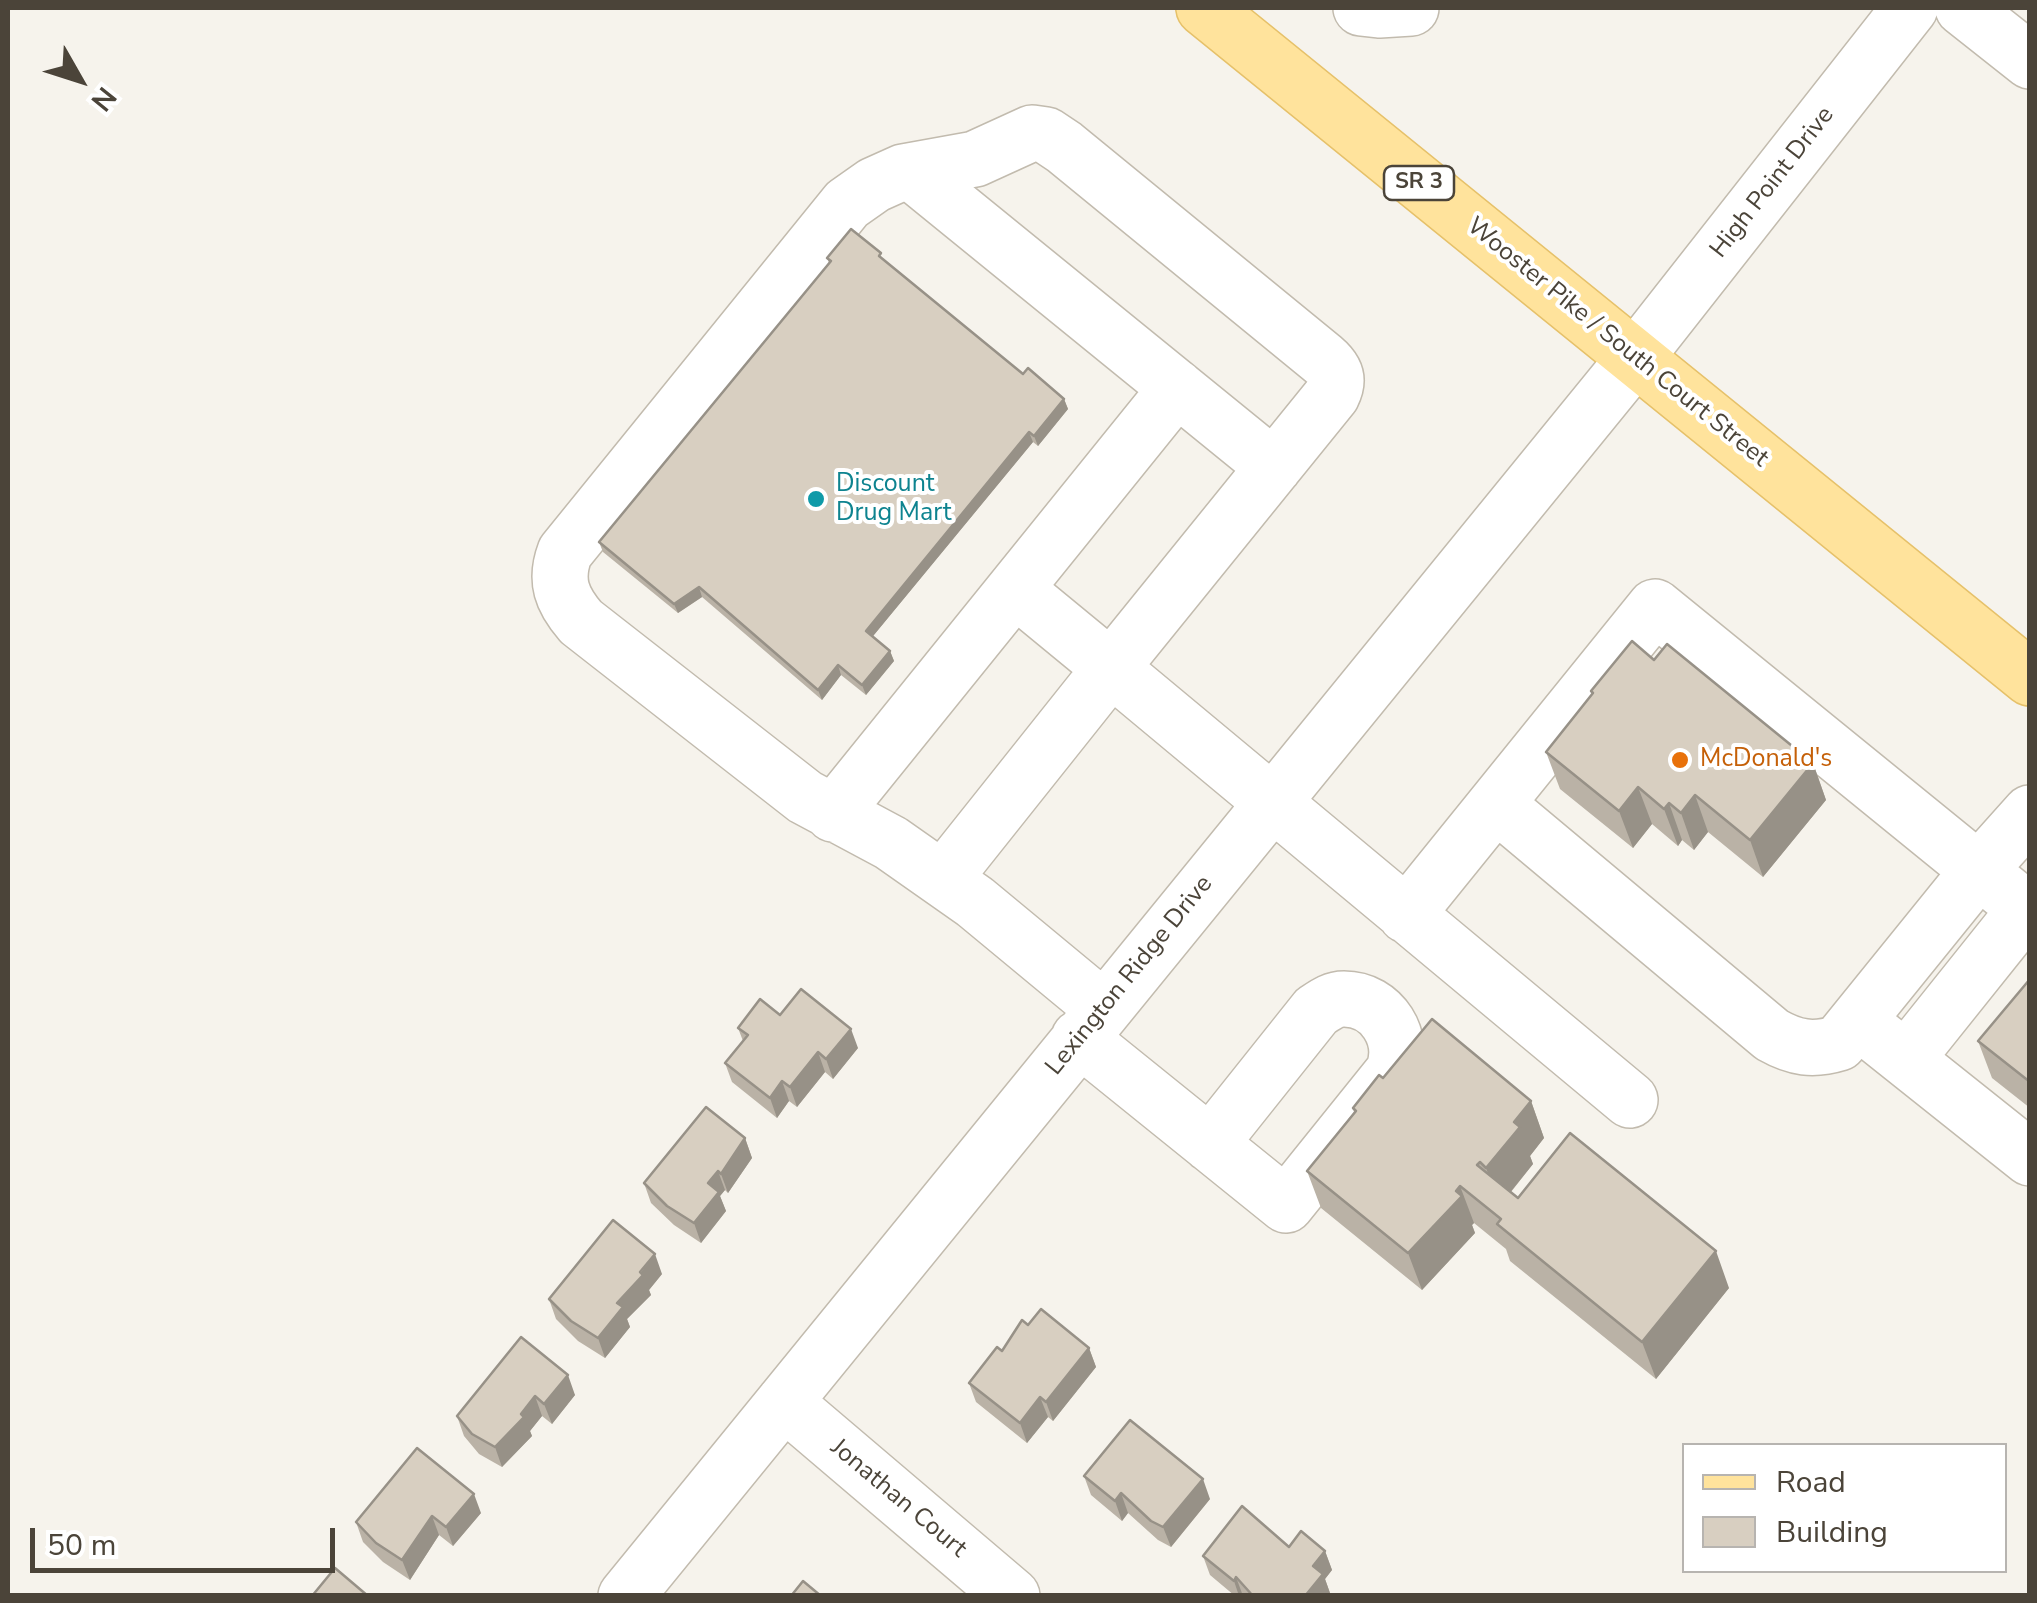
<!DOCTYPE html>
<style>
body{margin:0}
#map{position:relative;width:2037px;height:1603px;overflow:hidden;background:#f6f3ec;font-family:"Nunito Sans",sans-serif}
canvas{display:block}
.frame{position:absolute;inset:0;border:10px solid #4b4439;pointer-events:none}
.legend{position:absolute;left:1682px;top:1443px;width:325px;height:130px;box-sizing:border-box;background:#fff;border:2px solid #b7b4b0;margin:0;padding:12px 18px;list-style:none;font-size:30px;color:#4b4439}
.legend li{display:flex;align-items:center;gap:20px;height:50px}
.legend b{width:50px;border:2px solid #b7b4b0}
.north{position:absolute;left:30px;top:30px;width:100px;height:100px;-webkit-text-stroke:8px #fff;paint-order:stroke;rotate:129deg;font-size:28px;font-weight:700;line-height:40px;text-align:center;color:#4b4439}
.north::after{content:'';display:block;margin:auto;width:35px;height:45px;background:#4b4439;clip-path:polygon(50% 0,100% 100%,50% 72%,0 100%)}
.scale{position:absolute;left:30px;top:1528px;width:305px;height:45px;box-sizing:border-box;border:5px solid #4b4439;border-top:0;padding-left:12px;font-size:30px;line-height:35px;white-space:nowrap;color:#4b4439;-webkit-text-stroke:8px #fff;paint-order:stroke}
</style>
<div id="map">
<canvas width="2037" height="1603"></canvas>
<div class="frame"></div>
<ul class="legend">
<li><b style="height:12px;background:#ffe39c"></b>Road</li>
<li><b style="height:28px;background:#d8cfc1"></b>Building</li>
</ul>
<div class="north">N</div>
<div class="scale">50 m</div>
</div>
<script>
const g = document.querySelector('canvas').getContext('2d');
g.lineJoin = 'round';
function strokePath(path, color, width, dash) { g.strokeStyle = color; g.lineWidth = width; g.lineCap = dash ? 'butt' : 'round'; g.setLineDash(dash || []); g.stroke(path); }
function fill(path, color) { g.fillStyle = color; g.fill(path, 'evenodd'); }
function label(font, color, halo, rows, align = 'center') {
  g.font = font + ' "Nunito Sans",sans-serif'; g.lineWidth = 8; g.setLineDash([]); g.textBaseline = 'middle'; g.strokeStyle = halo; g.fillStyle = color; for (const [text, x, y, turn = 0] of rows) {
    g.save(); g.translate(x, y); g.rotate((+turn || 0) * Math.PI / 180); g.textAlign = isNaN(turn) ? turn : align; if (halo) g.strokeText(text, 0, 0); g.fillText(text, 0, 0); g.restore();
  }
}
const minor = new Path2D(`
 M1361 8 1379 10 1411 8
 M1963 8 2030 61
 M910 171 1274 467
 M1496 804 1772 1035C1795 1048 1813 1051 1839 1043L1979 870 2030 813
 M833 814 1177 388
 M943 879 1111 668 1015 589
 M1406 915 1655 607 2030 912
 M1103 1008 975 902 891 843 805 797 581 622C562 600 554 581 565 552L847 204 874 185 903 172 975 159 1032 133 1046 135 1064 147 1323 359C1336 370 1340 379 1332 395L1111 668 1630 1100
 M1858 1021 2030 1158
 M1079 1038 1286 1205 1393 1072C1406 1039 1383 999 1344 999 1333 999 1325 1005 1316 1011L1210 1144
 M1906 1059 2026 909
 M784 1402 1012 1596
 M626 1596 1635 358 1910 8`);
const major = new Path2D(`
 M1204 8 2030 678`);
strokePath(minor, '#c2bbae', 58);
strokePath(major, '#e6c16a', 58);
strokePath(minor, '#fff', 55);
strokePath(major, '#ffe39c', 55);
fill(new Path2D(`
 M827 258 884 261 1023 374 1064 399 1068 409 1038 446 1033 442 873 636 890 651 894 661 866 695 841 675 822 700 702 597 678 613 603 552 599 542 829 263Z
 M1654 660 1813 763 1826 800 1763 877 1708 832 1694 850 1682 840 1678 846 1652 824 1633 848 1560 789 1546 752 1592 695 1591 691Z
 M2030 979V1108L1992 1078 1978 1041Z
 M780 1015 858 1048 833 1079 825 1072 797 1107 789 1101 777 1118 732 1082 725 1063 743 1041 738 1028Z
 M1383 1078 1531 1101 1544 1138 1530 1156 1533 1164 1511 1192 1518 1198 1729 1288 1656 1379 1510 1261 1506 1249 1474 1223 1472 1225 1475 1233 1422 1290 1321 1208 1307 1171 1354 1112 1353 1108Z
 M745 1138 752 1158 728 1193 725 1190 720 1196 726 1211 701 1243 674 1225 651 1203 644 1183Z
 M662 1274 649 1290 651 1295 627 1319 630 1327 605 1358 578 1341 556 1319 549 1299Z
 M1028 1325 1089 1348 1096 1367 1053 1421 1048 1417 1027 1443 976 1402 969 1383Z
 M521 1337 575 1395 552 1424 542 1416 530 1431 532 1436 502 1467 479 1454 464 1436 457 1416Z
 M1084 1476 1210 1499 1171 1547 1158 1540 1128 1513 1122 1521 1091 1495Z
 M481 1513 453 1546 439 1535 410 1580 383 1562 363 1542 356 1522Z
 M1289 1547 1325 1551 1332 1570 1325 1579 1330 1593 1328 1596H1235L1210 1575 1203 1556Z`), '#bab2a6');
fill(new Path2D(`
 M1064 399 1068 409 1038 446 1034 436Z
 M1029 432 1033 442 869 641 866 631Z
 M699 587 702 597 678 613 674 604Z
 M890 651 894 661 866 695 862 685Z
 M838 665 841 675 822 700 818 690Z
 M1813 763 1826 800 1763 877 1750 840Z
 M1638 787 1652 824 1633 848 1619 811Z
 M1695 795 1708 832 1694 850 1681 813Z
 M1669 803 1682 840 1678 846 1664 809Z
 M851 1029 858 1048 833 1079 826 1059Z
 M818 1052 825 1072 797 1107 790 1087Z
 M782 1081 789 1101 777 1118 770 1098Z
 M1531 1101 1544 1138 1530 1156 1533 1164 1500 1205 1486 1168 1514 1122Z
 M745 1138 752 1158 728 1193 721 1174Z
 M718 1171 725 1190 720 1196 726 1211 701 1243 694 1223 708 1183Z
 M1460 1186 1474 1223 1472 1225 1475 1233 1422 1290 1408 1253Z
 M1716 1251 1729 1288 1656 1379 1642 1342Z
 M655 1254 662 1274 649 1290 651 1295 627 1319 630 1327 605 1358 598 1338 617 1303Z
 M1089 1348 1096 1367 1053 1421 1046 1402Z
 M568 1375 575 1395 552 1424 544 1404Z
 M535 1396 542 1416 530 1431 532 1436 502 1467 495 1447Z
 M1040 1397 1048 1417 1027 1443 1020 1423Z
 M1203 1479 1210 1499 1171 1547 1163 1527Z
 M1121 1493 1128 1513 1122 1521 1115 1501Z
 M474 1494 481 1513 453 1546 446 1527Z
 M432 1516 439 1535 410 1580 402 1560Z
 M1325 1551 1332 1570 1325 1579 1330 1593 1328 1596H1305L1313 1566Z
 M1236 1577 1243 1596H1239L1234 1581Z`), '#979187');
const building = new Path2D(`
 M851 229 881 253 879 256 1023 374 1028 368 1064 399 1034 436 1029 432 866 631 890 651 862 685 838 665 818 690 699 587 674 604 599 542 831 261 827 258Z
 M1632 641 1654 660 1667 644 1813 763 1750 840 1695 795 1681 813 1669 803 1664 809 1638 787 1619 811 1546 752 1593 693 1591 691Z
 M2030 979V1082L1978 1041Z
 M801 989 851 1029 826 1059 818 1052 790 1087 782 1081 770 1098 725 1063 748 1035 738 1028 760 999 780 1015Z
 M1432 1019 1531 1101 1514 1122 1520 1127 1486 1168 1480 1162 1477 1165 1518 1198 1570 1133 1716 1251 1642 1342 1497 1224 1501 1219 1460 1186 1456 1191 1462 1196 1408 1253 1307 1171 1356 1111 1353 1108 1379 1075 1383 1078Z
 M706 1107 745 1138 721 1174 718 1171 708 1183 719 1192 694 1223 667 1206 644 1183Z
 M613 1220 655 1254 640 1272 643 1275 617 1303 623 1307 598 1338 571 1321 549 1299Z
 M1041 1309 1089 1348 1046 1402 1040 1397 1020 1423 969 1383 997 1347 1002 1351 1022 1320 1028 1325Z
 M521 1337 568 1375 544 1404 535 1396 521 1414 524 1417 495 1447 472 1434 457 1416Z
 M1130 1420 1203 1479 1163 1527 1151 1521 1121 1493 1115 1501 1084 1476Z
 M417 1448 474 1494 446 1527 432 1516 402 1560 376 1543 356 1522Z
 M1242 1506 1289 1547 1301 1531 1325 1551 1313 1566 1323 1574 1305 1596H1253L1236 1577 1234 1581 1203 1556Z
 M335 1568 368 1596H312Z
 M803 1581 821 1596H791Z`);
fill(building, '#d8cfc1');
strokePath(building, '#979187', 2.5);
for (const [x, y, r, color] of [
 [816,499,10,"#0f9aa8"],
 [1680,760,10,"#e8710a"]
]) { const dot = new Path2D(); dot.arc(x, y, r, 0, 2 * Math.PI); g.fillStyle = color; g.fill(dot); strokePath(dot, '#fff', 4); }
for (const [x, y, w] of [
 [1419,183,70]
]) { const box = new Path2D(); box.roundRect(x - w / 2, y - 17, w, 34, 8); g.fillStyle = '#fff'; g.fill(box); strokePath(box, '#4b4439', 2.5); }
label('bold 22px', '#4b4439', null, [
 ["SR 3",1419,183]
]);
label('25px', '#4b4439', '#fff', [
 ["High Point Drive",1773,183,-52],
 ["Wooster Pike / South Court Street",1617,343,39],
 ["Lexington Ridge Drive",1130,976,-51],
 ["Jonathan Court",898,1499,40]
]);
label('25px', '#0d838f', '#fff', [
 ["Discount",836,485],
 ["Drug Mart",836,514]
], 'left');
label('25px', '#c56008', '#fff', [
 ["McDonald's",1700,760]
], 'left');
</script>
